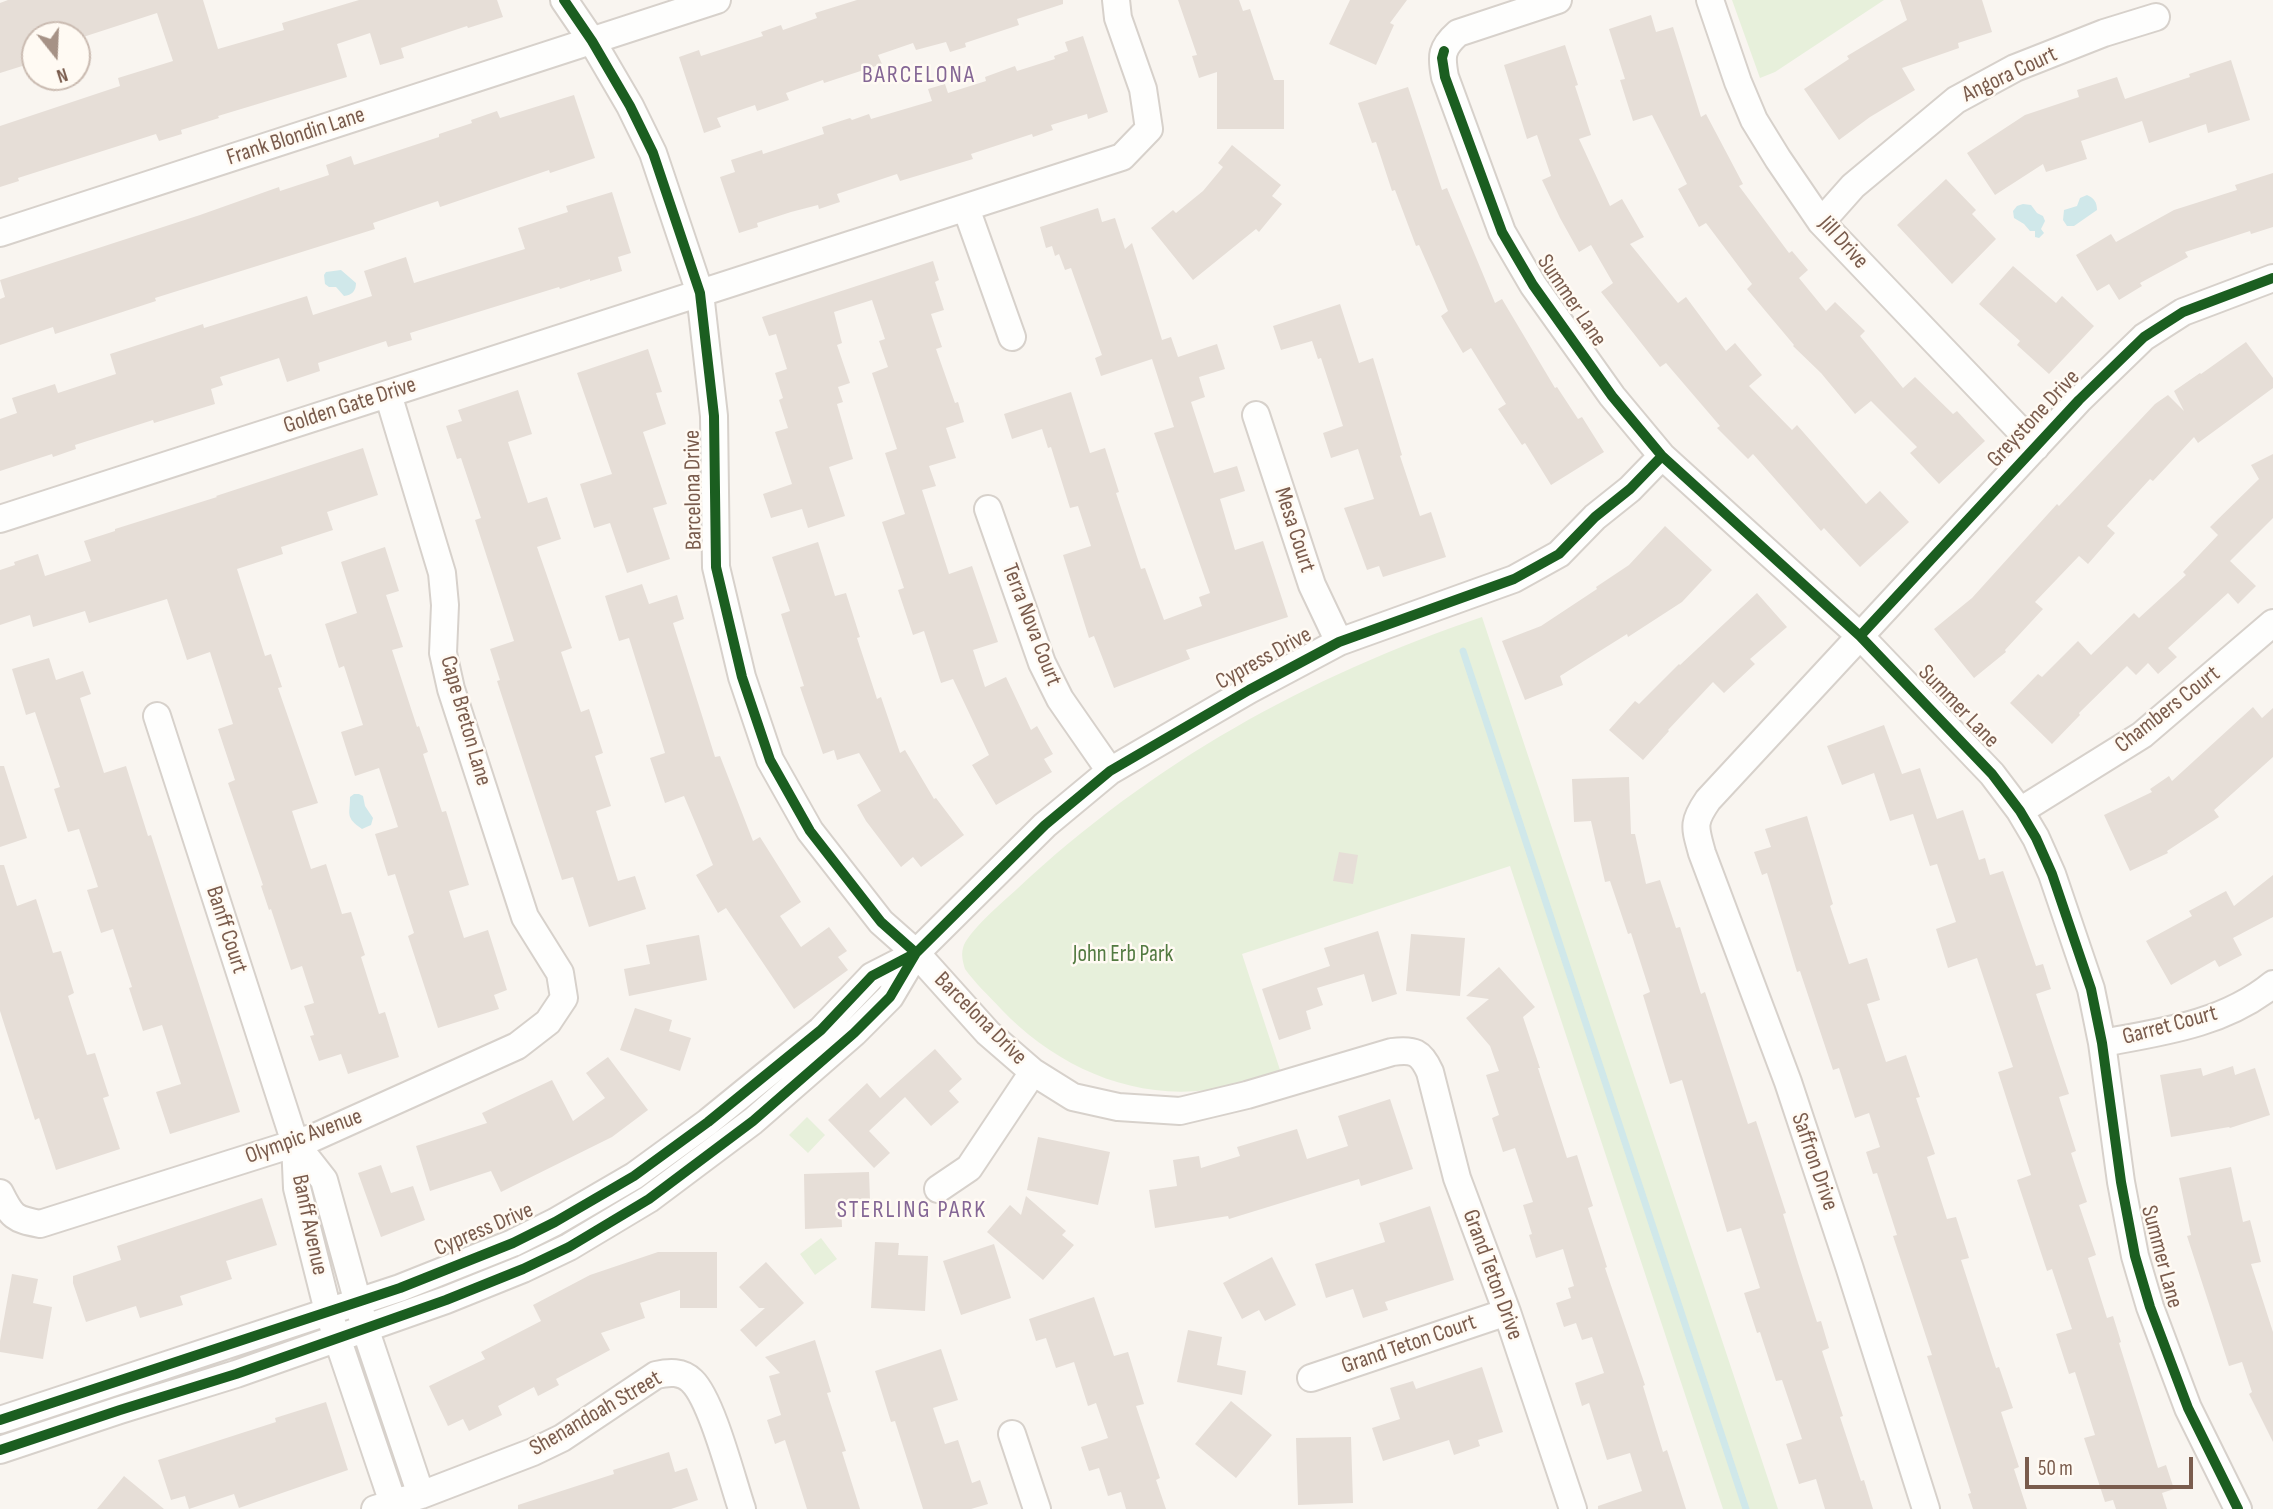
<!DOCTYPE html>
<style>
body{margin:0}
#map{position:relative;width:2273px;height:1509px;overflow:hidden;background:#f9f5f0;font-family:"Sofia Sans Condensed",sans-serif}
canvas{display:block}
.north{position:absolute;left:21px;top:21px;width:70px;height:70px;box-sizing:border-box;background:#fffaf3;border:2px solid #cabbb1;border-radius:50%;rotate:162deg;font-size:19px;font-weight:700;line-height:28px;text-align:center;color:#7a5c4d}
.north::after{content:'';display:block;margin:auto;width:24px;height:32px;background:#a69286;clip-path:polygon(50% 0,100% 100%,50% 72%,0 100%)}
.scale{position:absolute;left:2025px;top:1457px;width:168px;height:32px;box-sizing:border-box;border:4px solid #7a5c4d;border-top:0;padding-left:9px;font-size:21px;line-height:24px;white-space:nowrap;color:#7a5c4d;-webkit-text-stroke:5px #fffaf3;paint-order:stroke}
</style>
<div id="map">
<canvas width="2273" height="1509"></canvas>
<div class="north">N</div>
<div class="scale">50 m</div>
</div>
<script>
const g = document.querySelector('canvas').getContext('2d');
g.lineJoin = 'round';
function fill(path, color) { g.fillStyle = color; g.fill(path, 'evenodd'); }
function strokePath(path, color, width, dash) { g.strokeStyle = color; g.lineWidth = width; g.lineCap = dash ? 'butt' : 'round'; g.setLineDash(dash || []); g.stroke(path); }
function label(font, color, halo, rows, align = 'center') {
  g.font = font + ' "Sofia Sans Condensed",sans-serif'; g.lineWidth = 5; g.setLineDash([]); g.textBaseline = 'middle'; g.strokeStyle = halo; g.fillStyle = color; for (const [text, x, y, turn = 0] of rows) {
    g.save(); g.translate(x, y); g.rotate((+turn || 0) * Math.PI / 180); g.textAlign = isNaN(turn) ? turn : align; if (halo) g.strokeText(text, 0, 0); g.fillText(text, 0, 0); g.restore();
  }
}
fill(new Path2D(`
 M1732 0H1884L1775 72 1760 78Z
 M1482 617 1778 1509H1723L1510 866 1242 954 1280 1070C1256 1078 1232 1087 1207 1090 1129 1100 1053 1064 1001 1009 989 996 975 983 965 969 963 962 961 955 963 948 967 932 1004 901 1017 889 1153 762 1306 677 1482 617Z
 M807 1117 825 1135 808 1153 789 1135Z
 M821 1238 837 1259 815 1275 800 1254Z`), '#e7f0db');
fill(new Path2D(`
 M2087 195C2094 198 2097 202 2097 210L2074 226H2067L2063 220 2064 210 2077 206 2080 198Z
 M2023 204 2031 205 2037 213 2043 216 2045 221 2041 229 2044 233 2039 238 2035 237V231H2030L2024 224 2014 218 2013 211 2017 206Z
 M341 270 356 283C356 291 352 295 344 296L336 287H329L325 284 324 275 326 272Z
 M354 794H359L363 796 365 806 373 818 371 825 362 829C345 817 350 815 350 797Z`), '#d0e8ea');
strokePath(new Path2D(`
 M1463 651 1746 1509`), '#d0e8ea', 7);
fill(new Path2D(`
 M8 0H203L218 49 284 30 282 23 359 0H497L503 17 468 28 467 26 401 48 404 58 380 65 370 33 337 44 347 77 218 116 219 118 181 130 182 134 159 141 156 134 18 178 19 181 0 187V126L120 86 118 78 173 61 157 13 77 39V35H35V62L0 73V3Z
 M857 0H1063V4L1017 19 1019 25 965 43 966 47 950 52 946 42 916 50 913 43 878 55 882 64 824 83 823 80 786 93 789 100 757 111 755 105 717 118 721 127 704 133 679 57 699 50 701 56 763 36 761 32 781 25 783 30 817 18 815 13Z
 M1178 0H1239L1243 11 1250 9 1274 80H1284V129H1217V72L1199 78 1192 56 1197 55Z
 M1350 0H1407L1390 23 1394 25 1376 65 1329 44Z
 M1900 0H1982L1992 32 1958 43 1959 48 1902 68 1915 90 1870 117 1839 140 1804 89 1849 59 1847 56 1907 20Z
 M1651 15 1656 32 1673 27 1701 117 1706 114 1743 184 1739 186 1789 253 1792 251 1808 270 1799 278 1826 311 1835 302 1865 331 1860 336 1903 388 1915 377 1953 414 1957 411 1985 441 1939 484 1910 453 1917 447 1871 401 1855 414 1821 373 1793 346 1794 345 1747 289 1752 284 1706 223 1699 227 1678 189 1687 184 1652 115 1633 121 1620 80 1625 79 1609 29Z
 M1083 36 1108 112 1088 119 1087 114 1051 125 1053 130 1033 137 1032 134 971 154 973 159 900 181 897 174 837 194 840 202 819 209 818 205 791 212 757 223 758 227 739 233 720 177 735 172 731 160 762 150 763 154 824 134 822 127 850 118 852 120 869 114 871 119 932 101 928 89 945 84 948 93 986 81 985 77 1015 66 1017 71 1055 59 1054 56 1068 51 1065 42Z
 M1565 45 1578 85 1575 86 1591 135 1579 139 1610 206 1622 199 1644 237 1630 244 1678 303 1686 297 1726 351 1735 343 1762 375 1749 386 1792 430 1797 425 1866 504 1880 491 1909 522 1860 567 1824 528 1821 531 1753 454 1748 459 1717 428 1720 426 1666 363 1660 367 1601 292 1613 283 1591 245 1579 252 1560 218 1542 180 1551 176 1537 135 1527 139 1504 65Z
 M2231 60 2250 120 2208 133 2206 124 2149 143 2142 121 2081 141 2087 159 2046 172 2043 164 1995 195 1967 153 2025 115 2079 97 2077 90 2117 77 2125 99 2190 77 2189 74Z
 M1408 87 1442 190 1447 188 1495 303 1502 299 1555 388 1557 387 1578 419 1582 417 1604 452 1551 485 1525 443 1522 445 1498 409 1506 404 1471 348 1463 353 1441 316 1448 311 1419 245 1416 246 1395 190 1392 191 1376 142 1372 143 1358 103Z
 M574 95 595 158 550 173 549 170 440 207 438 201 373 223 375 229 155 298 156 301 55 334 53 327 0 345V299L5 297 0 280 200 215 279 187 280 191 329 175 326 165 351 156 354 165 439 137V134L472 123 471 120 497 111 500 118Z
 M1232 145 1281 185 1272 196 1282 204 1259 232 1256 229 1193 280 1151 228 1173 210 1176 213 1203 191 1223 167 1218 163Z
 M2273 173V227L2251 234 2250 231 2185 252 2188 257 2140 283 2142 286 2119 300 2109 284 2097 291 2076 255 2111 234 2116 242 2174 210 2237 190 2235 185Z
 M1946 179 1976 210 1972 214 1996 239 1952 284 1897 225Z
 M612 192 631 253 618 257 622 271 590 281V279L560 289 559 287 410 333 412 340 388 347 386 341 318 363 320 371 287 382 279 358 220 377 223 385 211 389 215 404 154 423 153 420 75 445 76 449 53 457 52 454 0 471V419L17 413 12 398 55 384 58 393 116 374 110 354 203 324 204 328 307 296 313 315 372 296 364 271 406 257 414 283 525 249 518 228 568 212 566 206Z
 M1098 208 1102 222 1115 218 1125 249 1132 243 1162 340 1171 337 1178 357 1217 344 1225 369 1199 377 1205 397 1191 402 1214 473 1237 466 1245 491 1220 499 1235 550 1263 541 1288 617 1186 650 1190 659 1114 688 1094 636 1089 638 1063 555 1091 546 1078 506 1070 508 1051 447 1048 448 1042 429 1012 439 1004 414 1071 392 1090 453 1105 448 1119 492 1116 493 1141 569 1145 568 1164 620 1202 606 1199 597 1210 593 1154 433 1174 427 1152 359 1101 376 1095 358 1102 355 1071 268 1065 270 1059 254 1055 256 1052 246 1046 248 1040 227Z
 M933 261 939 280 935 282 944 310 931 314 942 347 936 349 955 403 958 402 964 422 946 428 956 458 929 466 936 486 922 490 949 574 972 566 998 642 973 650 985 687 1006 677 1031 730 1037 726 1053 754 1044 759 1052 772 996 805 972 765 989 755 953 679 941 683 924 631 913 635 898 590 904 588 882 522 905 514 885 453 897 449 872 373 888 367 879 341 885 339 872 300 834 312 842 343 837 345 850 383 838 387 843 402 837 404 853 459 829 467 845 516 808 528 802 509 771 518 763 494 792 484 775 432 788 428 779 400 783 398 775 373 787 369 776 334 769 336 762 317Z
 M2013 266 2056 303 2062 296 2094 326 2049 374 2017 345 2020 341 1979 304Z
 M1340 304 1359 363 1373 358 1402 455 1400 456 1420 516 1431 512 1446 557 1383 577 1379 566 1367 570 1344 508 1374 499 1358 449 1331 458 1323 433 1343 426 1321 358 1318 359 1312 341 1281 350 1273 326Z
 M2246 342 2273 378V388L2198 443 2194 437 2153 481 2150 479 2107 526 2115 533 2088 564 2079 556 2035 602 2043 609 2005 650 2006 652 1974 678 1934 629 1972 598 2057 504 2059 506 2155 404 2168 395 2184 411 2174 391 2200 373 2201 374Z
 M648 349 662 392 656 393 666 424 643 432 667 504 653 508 670 559 627 573 610 523 594 528 580 484 612 474 577 373Z
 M518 390 532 434 508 442 528 503 547 497 561 539 537 547 572 648 561 652 581 712 589 709 603 753 595 756 611 806 596 811 618 881 635 876 646 909 589 927 573 877 562 880 497 681 500 680 490 649 514 641 475 520 481 518 461 458 457 459 446 426 462 421 458 410Z
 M363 448 378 495 327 512 333 530 281 547 283 554 237 569 265 656 271 654 282 687 278 688 318 803 292 811 311 869 326 864 342 914 351 912 365 955 361 957 379 1014 385 1012 399 1057 348 1074 341 1054 319 1061 310 1036 314 1035 304 1006 314 1003 302 966 291 970 271 909 269 910 261 886 263 885 228 783 235 780 218 729 233 724 210 652 187 660 167 599 89 623 85 611 33 627 30 615 0 625V570L15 565 14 562 38 554 45 576 91 561 84 541 115 531V529L217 497 216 496Z
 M2273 454V518L2230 561 2256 586 2238 604 2228 593 2168 648 2177 657 2158 674 2148 663 2136 675 2127 666 2079 713 2080 715 2052 744 2010 703 2038 674 2042 677 2078 641 2091 655 2134 613 2139 618 2186 575 2183 572 2218 535 2210 527 2259 479 2251 465Z
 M1665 526 1712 570 1682 602 1628 637 1627 634 1560 676 1563 685 1525 700 1502 641 1541 626 1597 589 1596 587 1629 565Z
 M818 542 835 596 846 593 860 637 857 638 877 699 881 697 900 753 905 750 934 799 936 798 964 835 921 867 913 857 901 867 866 821 857 805 881 791 859 753 837 760 834 750 823 754 800 687 804 686 781 614 790 611 772 557Z
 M385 547 399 591 386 595 403 647 392 650 417 727 419 726 428 752 423 754 442 812 446 811 469 885 449 891 464 938 488 930 507 990 494 995 499 1009 438 1028 408 936 414 933 395 874 388 876 375 834 398 827 379 768 355 776 341 732 363 725 344 666 339 668 325 624 357 613 341 562Z
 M642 584 649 604 677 595 684 619 673 623 715 757 720 756 753 841 760 837 801 902 780 916 801 947 829 927 847 951 838 957 848 970 794 1009 726 908 718 913 696 875 713 865 684 796 665 803 650 758 665 753 629 638 619 641 605 596Z
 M1757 593 1787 627 1750 659 1755 664 1724 693 1713 682 1668 730 1669 731 1643 760 1609 730 1635 701 1639 704 1679 664 1680 665Z
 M49 658 56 680 83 671 91 694 80 698 104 773 126 766 148 836 151 835 240 1112 170 1134 156 1092 181 1084 162 1025 143 1031 129 988 132 987 113 929 101 933 87 890 98 887 79 829 68 832 54 789 60 787 35 712 26 715 12 669Z
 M2253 707 2262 718 2273 708V757L2214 810 2219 817 2167 851 2168 853 2130 871 2104 815 2152 792 2150 789 2169 776 2172 781Z
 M1884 725 1902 774 1920 768 1937 819 1963 810 1979 860 1985 858 1990 875 2003 871 2036 966 2043 964 2051 989 2036 994 2069 1094 2059 1097 2076 1151 2071 1153 2087 1202 2079 1205 2096 1255 2088 1258 2107 1318 2113 1316 2121 1342 2119 1343 2158 1468 2166 1465 2174 1489 2162 1493 2167 1509H2116L2113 1500 2105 1502 2084 1438 2095 1435 2075 1372 2069 1374 2056 1334 2072 1329 2052 1269 2047 1271 2017 1180 2031 1175 1998 1072 2013 1067 1977 958 1948 968 1936 929 1956 922 1937 864 1930 866 1913 814 1890 821 1874 773 1842 785 1827 746Z
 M0 766H4L27 838 0 847Z
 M1629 777 1631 834H1635L1646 884 1660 880 1676 928 1680 927 1701 994 1705 992 1748 1124 1756 1121 1786 1213 1783 1214 1798 1263 1817 1322 1821 1321 1829 1348 1822 1351 1843 1416 1840 1417 1861 1481 1864 1480 1873 1509H1825L1816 1479 1799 1484 1786 1444 1802 1439 1782 1380 1776 1381 1760 1332 1757 1333 1744 1293 1760 1288 1741 1228 1727 1232 1682 1080 1670 1084 1643 995 1650 992 1631 933 1628 934 1610 881 1605 882 1591 821 1574 822 1572 779Z
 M1807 816 1833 904 1830 906 1849 964 1867 958 1880 1000 1867 1004 1886 1062 1906 1055 1920 1097 1916 1098 1935 1154 1927 1157 1947 1219 1956 1217 1969 1258 1961 1260 1996 1368 1999 1367 2013 1408 2001 1412 2019 1467 2014 1469 2027 1509H1973L1968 1494 1971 1493 1927 1356 1932 1355 1893 1236 1897 1235 1877 1173 1873 1174 1866 1152 1880 1147 1869 1113 1855 1118 1839 1068 1833 1070 1800 971 1797 972 1767 873 1762 875 1754 852 1771 847 1765 829Z
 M1339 852 1358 855 1353 884 1333 881Z
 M0 865H4L17 906 36 899 53 953 61 951 74 993 68 996 87 1055 95 1053 109 1096 103 1098 120 1149 56 1170 39 1118 35 1120 0 1011Z
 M2273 875V917L2233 938 2242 955 2219 967 2215 960 2171 985 2146 941 2192 916 2189 911 2226 891 2234 906Z
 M1378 931 1397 994 1372 1002 1364 974 1317 988 1323 1005 1306 1011 1311 1029 1279 1040 1262 989 1330 966 1324 948Z
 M1411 934 1465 938 1460 996 1406 991Z
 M699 935 707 980 629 996 624 969 650 964 646 945Z
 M1499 967 1535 1007 1523 1017 1540 1068H1538L1567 1158 1577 1155 1593 1206 1588 1208 1607 1267 1605 1268 1645 1385 1643 1386 1663 1452 1667 1450 1686 1509H1598V1506L1642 1491 1630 1453 1607 1460 1589 1403 1582 1406 1575 1383 1604 1373 1592 1337 1582 1340 1576 1323 1564 1327 1556 1303 1571 1298 1568 1288 1574 1286 1563 1249 1536 1258 1529 1235 1532 1234 1523 1205 1533 1202 1515 1148 1503 1152 1492 1118 1499 1115 1486 1075 1499 1071 1490 1046 1466 1018 1489 999 1466 996Z
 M635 1008 672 1020 669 1031 691 1038 680 1071 620 1050Z
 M935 1049 962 1079 949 1091 959 1102 931 1126 905 1097 869 1131 890 1153 874 1168 828 1120 867 1083 880 1098Z
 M608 1057 648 1110 612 1137 501 1192 491 1171 430 1191 416 1146 487 1123 482 1113 552 1080 573 1121 605 1098 586 1073Z
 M2233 1066 2235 1075 2255 1068 2270 1115 2230 1128 2229 1127 2171 1137 2160 1075 2201 1068 2203 1076Z
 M1390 1099 1413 1169 1361 1186 1359 1179 1229 1219 1228 1216 1155 1228 1149 1190 1177 1186 1173 1160 1199 1156 1201 1168 1240 1156 1237 1147 1297 1129 1307 1159 1348 1146 1338 1116Z
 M1038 1137 1110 1152 1098 1205 1027 1190Z
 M381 1165 391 1193 413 1186 425 1220 381 1237 358 1173Z
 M2231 1167 2243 1222 2250 1220 2261 1262 2251 1264 2273 1332V1442L2249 1394 2252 1392 2242 1362 2229 1366 2187 1236 2191 1235 2179 1178Z
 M869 1172 870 1200 841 1201 842 1227 805 1229 804 1174Z
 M1026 1196 1066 1231 1062 1235 1074 1245 1043 1280 987 1232 1010 1205 1021 1215Z
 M262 1198 277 1245 226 1261 232 1279 180 1296 183 1305 140 1318 136 1306 86 1322 73 1283V1276L121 1260 117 1246Z
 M1430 1206 1454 1280 1385 1302 1388 1310 1363 1318 1353 1289 1326 1298 1315 1264 1385 1242 1379 1223Z
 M875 1242 899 1243 898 1255 928 1256 925 1311 871 1308Z
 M994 1244 1011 1298 961 1315 943 1261Z
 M658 1252H717V1308H680V1290L640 1303 645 1318 601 1333 610 1350 556 1379 559 1385 538 1396 534 1387 498 1406 502 1415 469 1431 463 1419 448 1426 429 1386 485 1359 481 1352 541 1321 533 1305 590 1275Z
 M1272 1257 1296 1305 1265 1321 1259 1310 1242 1319 1223 1283Z
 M766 1262 804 1303 756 1347 740 1330 765 1308H759L739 1287Z
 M12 1274 38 1279 33 1303 52 1307 43 1359 0 1352V1341Z
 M1094 1297 1114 1356 1128 1352 1144 1404 1136 1406 1160 1478 1156 1480 1166 1509H1126L1121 1492 1108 1496 1099 1468 1089 1471 1081 1447 1108 1438 1096 1403 1088 1406 1074 1362 1056 1368 1046 1338 1036 1341 1029 1319Z
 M1188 1330 1222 1337 1217 1365 1246 1371 1242 1395 1177 1382Z
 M815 1340 831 1392 827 1393 846 1451 842 1452 860 1509H807L785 1440 775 1444 767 1420 781 1415 769 1376 780 1373 765 1357Z
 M941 1349 958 1400 933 1408 945 1444 958 1440 972 1483 980 1480 988 1504 971 1509H923L895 1421 891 1422 875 1371Z
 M1482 1367 1503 1432 1478 1440 1480 1446 1454 1455 1449 1440 1383 1461 1372 1428 1400 1419 1390 1388 1413 1381 1416 1389Z
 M1231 1401 1272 1435 1236 1478 1195 1444Z
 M326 1402 348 1470 239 1508 234 1494 189 1509 185 1496 171 1500 158 1460 276 1422 275 1418Z
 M1351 1437 1353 1503 1298 1505 1296 1438Z
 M669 1452 675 1472 687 1468 698 1500 671 1509H518V1505L614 1474 613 1470Z
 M124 1476 164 1509H97Z`), '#e6ded7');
const minor = new Path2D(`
 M564 0 592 41 630 106 653 153 700 293 714 416 716 567 742 677 770 760 810 831 881 922 916 953 988 1033 1033 1072 1073 1097 1118 1107 1180 1111 1247 1095 1392 1052C1414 1049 1421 1052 1430 1072L1457 1178 1507 1312 1573 1509
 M1558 0 1458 33C1441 48 1441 56 1445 77L1502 232 1533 285 1612 396 1662 456 1860 636 1992 774 2020 811 2036 838 2052 874 2091 989 2102 1043 2121 1182 2135 1256 2150 1307 2188 1408 2238 1509
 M1710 0 1738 82 1754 120 1778 159 1821 222 2036 447
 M966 208 1012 337
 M1821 222 1853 186 1956 100 2015 68 2104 33 2156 17
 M0 233 717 0
 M1256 415 1312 585 1339 642
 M988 509 1042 663 1060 699 1110 771
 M0 519 1122 157 1149 129 1143 89 1118 18 1116 0
 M157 716 295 1143 297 1188 328 1311 393 1503
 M2020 811 2142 735 2273 623
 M2102 1043C2162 1032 2224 1024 2273 984
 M295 1143 324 1180 365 1328 421 1495
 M938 1189 969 1168 1033 1072
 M0 1193C12 1217 14 1219 40 1224L315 1137 517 1046 548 1022 564 998 560 973 525 917 451 689 443 653 445 605 442 573 388 394
 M1311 1378 1507 1312
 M0 1420 400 1288 513 1243 555 1222 634 1176 708 1122 821 1030 872 976 915 954
 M1012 1434 1037 1509
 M0 1450 120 1410 236 1374 446 1300 523 1269 569 1247 649 1199 753 1121 854 1033 890 997 916 953 1045 825 1110 771 1249 690 1339 642 1514 579 1559 554 1595 517 1630 489 1662 456
 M375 1509 421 1495 533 1452 562 1438 656 1375C669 1372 682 1371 692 1381 712 1400 732 1480 742 1509
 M1926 1509 1849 1266 1788 1082 1702 853C1695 827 1692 823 1708 800L2079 400 2144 337 2183 312 2273 278`);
strokePath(minor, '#d7d1cb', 30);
strokePath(minor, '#fefefd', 26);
strokePath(new Path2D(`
 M564 0 592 41 630 106 653 153 700 293 714 416 716 567 742 677 770 760 810 831 881 922 916 953
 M1444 51 1442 58 1445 77 1502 232 1533 285 1612 396 1662 456 1860 636 1992 774 2020 811 2036 838 2052 874 2091 989 2102 1043 2121 1182 2135 1256 2150 1307 2188 1408 2238 1509
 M1860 636 2079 400 2144 337 2183 312 2273 278
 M0 1420 400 1288 513 1243 555 1222 634 1176 708 1122 821 1030 872 976 916 953
 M0 1450 120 1410 236 1374 446 1300 523 1269 569 1247 649 1199 753 1121 854 1033 890 997 916 953 1045 825 1110 771 1249 690 1339 642 1514 579 1559 554 1595 517 1630 489 1662 456`), '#1b5e20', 10);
label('23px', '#7a5c4d', '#fffaf3', [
 ["Angora Court",2010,75,-25],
 ["Frank Blondin Lane",296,137,-18],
 ["Jill Drive",1843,243,48],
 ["Summer Lane",1571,301,56],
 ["Golden Gate Drive",350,406,-18],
 ["Greystone Drive",2034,419,-47],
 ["Barcelona Drive",694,490,-91],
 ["Mesa Court",1294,530,72],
 ["Terra Nova Court",1031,625,69],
 ["Cypress Drive",1264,659,-29],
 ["Summer Lane",1958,707,46],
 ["Chambers Court",2168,710,-38],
 ["Cape Breton Lane",465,721,74],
 ["Banff Court",226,930,72],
 ["Barcelona Drive",980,1019,45],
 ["Garret Court",2170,1026,-15],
 ["Olympic Avenue",304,1137,-20],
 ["Saffron Drive",1814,1162,71],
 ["Banff Avenue",309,1225,78],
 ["Cypress Drive",484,1230,-23],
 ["Summer Lane",2161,1257,75],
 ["Grand Teton Drive",1492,1275,70],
 ["Grand Teton Court",1409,1345,-19],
 ["Shenandoah Street",596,1414,-30]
]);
label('23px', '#537a41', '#fffaf3', [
 ["John Erb Park",1123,955]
]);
g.letterSpacing = '2px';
label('24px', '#846695', '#fffaf3', [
 ["BARCELONA",919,76],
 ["STERLING PARK",912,1211]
]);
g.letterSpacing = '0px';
</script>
